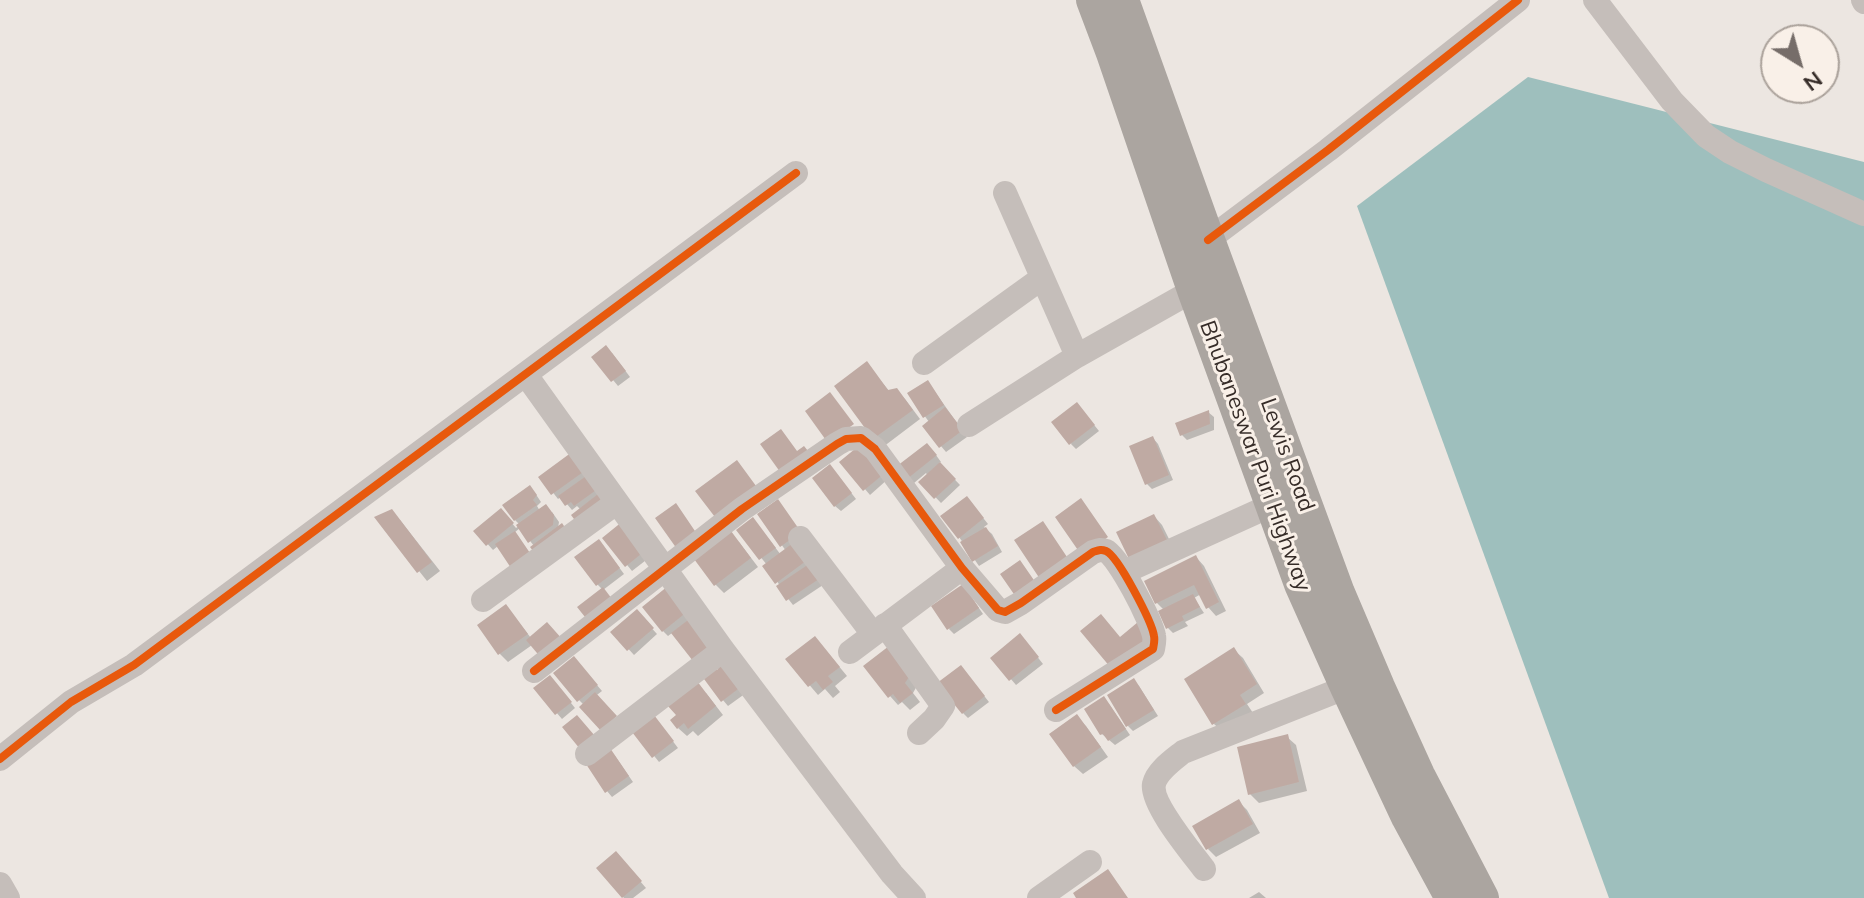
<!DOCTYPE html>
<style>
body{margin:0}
#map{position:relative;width:1864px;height:898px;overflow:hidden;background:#ece6e1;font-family:Mulish,sans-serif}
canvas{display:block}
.north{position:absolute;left:1760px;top:24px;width:80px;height:80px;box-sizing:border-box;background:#f9f0e8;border:2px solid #aba29b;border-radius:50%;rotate:143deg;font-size:22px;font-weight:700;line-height:32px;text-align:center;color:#362c28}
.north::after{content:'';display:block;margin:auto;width:28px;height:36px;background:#766d69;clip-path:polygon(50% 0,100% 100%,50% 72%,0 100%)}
</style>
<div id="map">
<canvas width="1864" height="898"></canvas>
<div class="north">N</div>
</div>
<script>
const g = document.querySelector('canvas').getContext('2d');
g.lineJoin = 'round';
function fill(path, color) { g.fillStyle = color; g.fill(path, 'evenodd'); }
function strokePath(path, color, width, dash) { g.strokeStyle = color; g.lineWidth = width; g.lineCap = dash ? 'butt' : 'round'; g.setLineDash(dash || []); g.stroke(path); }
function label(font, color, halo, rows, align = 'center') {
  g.font = font + ' Mulish,sans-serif'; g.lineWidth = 6; g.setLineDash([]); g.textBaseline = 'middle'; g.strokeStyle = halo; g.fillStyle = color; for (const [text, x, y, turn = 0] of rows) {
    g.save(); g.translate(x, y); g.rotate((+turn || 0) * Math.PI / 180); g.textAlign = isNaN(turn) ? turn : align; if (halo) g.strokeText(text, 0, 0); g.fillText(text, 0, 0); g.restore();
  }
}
fill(new Path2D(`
 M1528 77 1864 162V898H1609L1357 206Z`), '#9ebfbd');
fill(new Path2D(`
 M612 353 630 377 618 386 594 357Z
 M867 364 890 392 896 390 905 399 920 419 883 447 874 438Z
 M928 382 967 437 946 452 924 426 929 422 909 394Z
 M1082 410 1099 431 1076 449 1071 444Z
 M1208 412 1214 417V430L1187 440 1182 435Z
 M1153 438 1158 444 1173 480 1152 489 1147 484Z
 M933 451 941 462 939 463 960 485 941 503 921 482 928 476 926 473 914 483 908 477Z
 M572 454 603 495 581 510 577 506 572 510 561 497 558 499 541 477Z
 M842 462 888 479 870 495Z
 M835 472 856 499 841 511 835 506Z
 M535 493 541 502 537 506 540 511 552 512 559 522 558 528 534 546 520 528 493 550 476 531 506 516 516 528 520 525 515 520Z
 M972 504 988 524 984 527 992 534 1002 552 979 566 959 537Z
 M760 514 797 544 823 585 793 605 779 587 780 586 767 565 739 530 758 525 781 555 786 551Z
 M1154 516 1162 525 1174 549 1119 533Z
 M377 518 400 520 440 571 427 581Z
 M605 538 650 557 632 571Z
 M739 542 758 567 724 593 715 584Z
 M604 547 624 574 603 590 597 584Z
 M1196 557 1204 566 1226 611 1216 616 1208 607 1201 594 1194 598 1204 613 1185 622 1188 626 1173 633 1168 628 1164 610 1157 603 1146 582Z
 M668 589 692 618 668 636 663 631Z
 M968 592 983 614 954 634 949 629Z
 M506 606 531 638 532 645 508 662 500 654Z
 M637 612 657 634 634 655 613 632Z
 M1025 641 1043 664 1016 685 993 658Z
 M823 647 847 676 835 686 840 692 833 698 825 689 818 695 788 660Z
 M888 648 918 684 913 693 920 702 910 710 902 702 898 705 890 696Z
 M1234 650 1243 658 1264 693 1247 704 1253 713 1223 732 1214 724Z
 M579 664 602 691 584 705 579 700Z
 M966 673 989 702 968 718 963 713Z
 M712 675 746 693 728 706 706 680Z
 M1134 681 1139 686 1158 716 1133 731 1128 726Z
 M555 683 575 708 562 719 536 689Z
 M706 693 723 715 698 736 693 731 687 736 678 728Z
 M1109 704 1130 735 1115 745 1102 734Z
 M1077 717 1086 726 1108 757 1083 774 1074 766Z
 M659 723 678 748 659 762 635 732Z
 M1287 737 1296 745 1307 791 1259 803 1250 794Z
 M615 756 633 782 612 797 607 791Z
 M1239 802 1247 810 1260 833 1216 857 1208 849Z
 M621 859 646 888 633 898H624L599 868Z
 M1259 892 1266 898H1249Z`), '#0003');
fill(new Path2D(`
 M606 345 626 371 611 382 591 357Z
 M867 361 888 390 897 388 913 410 873 439 834 386Z
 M928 380 944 405 923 418 907 393Z
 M830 392 854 424 828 443 805 411Z
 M1077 402 1095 425 1069 445 1051 422Z
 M945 407 963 430 939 448 922 426Z
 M1209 410 1210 424 1180 436 1175 423Z
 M781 429 797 451 804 446 812 456 783 476 760 444Z
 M1153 436 1169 475 1145 485 1129 446Z
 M927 443 937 455 907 479 897 466Z
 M861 444 885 473 863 491 839 462Z
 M572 452 586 470 551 495 538 477Z
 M737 460 759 490 718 521 695 491Z
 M940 462 956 479 934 499 918 482Z
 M830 464 852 493 834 507 812 478Z
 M589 474 599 488 574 506 571 502 565 506 558 496Z
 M530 485 537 495 533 500 537 505 514 521 502 505Z
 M602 491 610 502 577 523 571 515Z
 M967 496 984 518 958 539 940 516Z
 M1081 498 1108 537 1082 556 1055 517Z
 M778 499 801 532 780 547 757 514Z
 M676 503 697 534 677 549 655 518Z
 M546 504 554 515 553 525 528 543 516 525Z
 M501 508 514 523 486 546 473 531Z
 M392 509 432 562 417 573 374 517Z
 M1154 514 1167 540 1129 559 1116 532Z
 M753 517 776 548 759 560 736 530Z
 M623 521 646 550 625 567 602 538Z
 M1043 521 1069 560 1040 579 1014 540Z
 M562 523 568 532 536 555 530 547Z
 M986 527 998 546 972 562 960 542Z
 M515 531 530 553 513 571 495 544Z
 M731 531 751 558 714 586 694 559Z
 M599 539 620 568 596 586 574 557Z
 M797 540 810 558 775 584 762 566Z
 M1196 555 1219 602 1206 609 1194 585 1155 604 1144 581Z
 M1020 560 1038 586 1018 600 1000 574Z
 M809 564 819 579 786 601 776 586Z
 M963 584 979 608 947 630 931 606Z
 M668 586 688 611 662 632 642 607Z
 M603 587 615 603 589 622 577 607Z
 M1193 594 1200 607 1182 616 1184 620 1166 629 1158 611Z
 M506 604 528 634 498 655 477 625Z
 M637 609 654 628 627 651 610 632Z
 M1101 614 1120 637 1138 622 1150 636 1111 668 1080 631Z
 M692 617 713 646 693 661 671 633Z
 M547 622 563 640 542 659 526 640Z
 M1020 633 1039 657 1009 681 990 658Z
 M815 636 840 667 828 676 833 682 823 690 816 681 808 687 785 659Z
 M889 646 911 674 905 683 913 693 900 703 893 694 888 698 863 666Z
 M1234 647 1257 684 1240 695 1246 704 1212 725 1184 679Z
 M574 656 598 685 577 702 553 673Z
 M723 662 742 686 721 702 704 679 713 666 717 670Z
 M961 665 985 696 962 714 937 683Z
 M550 675 572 702 555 715 533 688Z
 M1134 678 1154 710 1126 727 1107 695Z
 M697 681 716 706 688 729 684 723 677 729 670 720 676 715 667 705Z
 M595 692 617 716 601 731 579 707Z
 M1104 696 1126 729 1108 741 1103 734 1100 735 1084 709Z
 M1077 714 1101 747 1073 767 1049 734Z
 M577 715 595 736 580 749 562 727Z
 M654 715 674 741 652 758 632 732Z
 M1288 734 1299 782 1248 795 1237 747Z
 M610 748 629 776 605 793 586 764Z
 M1239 799 1253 824 1206 850 1192 826Z
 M616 851 642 881 622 898 596 868Z
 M1108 869 1128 898H1076L1073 893Z`), '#bfaaa3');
strokePath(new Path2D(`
 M1595 0 1672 101 1706 136 1730 152 1766 170 1864 214
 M1863 0 1864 2
 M1005 193 1077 356
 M1208 240 1328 150 1518 0
 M924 363 1042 278
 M526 375 723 650 892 874 914 898
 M969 425 1077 356 1194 290
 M800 538 873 634
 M1124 572 1272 505
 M483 600 616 503
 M885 625 943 706 934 719 919 733
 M850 652 962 568
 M534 671 742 509 837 444 846 439 861 438 875 449 962 568 998 610 1005 612 1021 603 1093 552C1099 550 1101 549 1106 551 1118 556 1152 622 1154 636 1155 640 1154 644 1153 649L1056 710
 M587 754 723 650
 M0 759 71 702 134 665 796 173
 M1204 869C1192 853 1150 803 1154 784 1157 771 1173 760 1183 752L1347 687
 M0 884 8 898
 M1039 898 1090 862`), '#c5beba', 24);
strokePath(new Path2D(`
 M1093 0 1113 53 1194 290 1301 584 1347 687 1408 817 1452 898
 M1122 0 1208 240 1338 593 1378 687 1418 775 1482 898`), '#aba5a0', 34);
strokePath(new Path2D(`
 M1208 240 1328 150 1518 0
 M534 671 742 509 837 444 846 439 861 438 875 449 962 568 998 610 1005 612 1021 603 1093 552C1099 550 1101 549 1106 551 1118 556 1152 622 1154 636 1155 640 1154 644 1153 649L1056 710
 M0 759 71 702 134 665 796 173`), '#e8590c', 8);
label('22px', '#362c28', '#f9f0e8', [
 ["Lewis Road",1287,455,70],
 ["Bhubaneswar Puri Highway",1255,456,70]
]);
</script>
